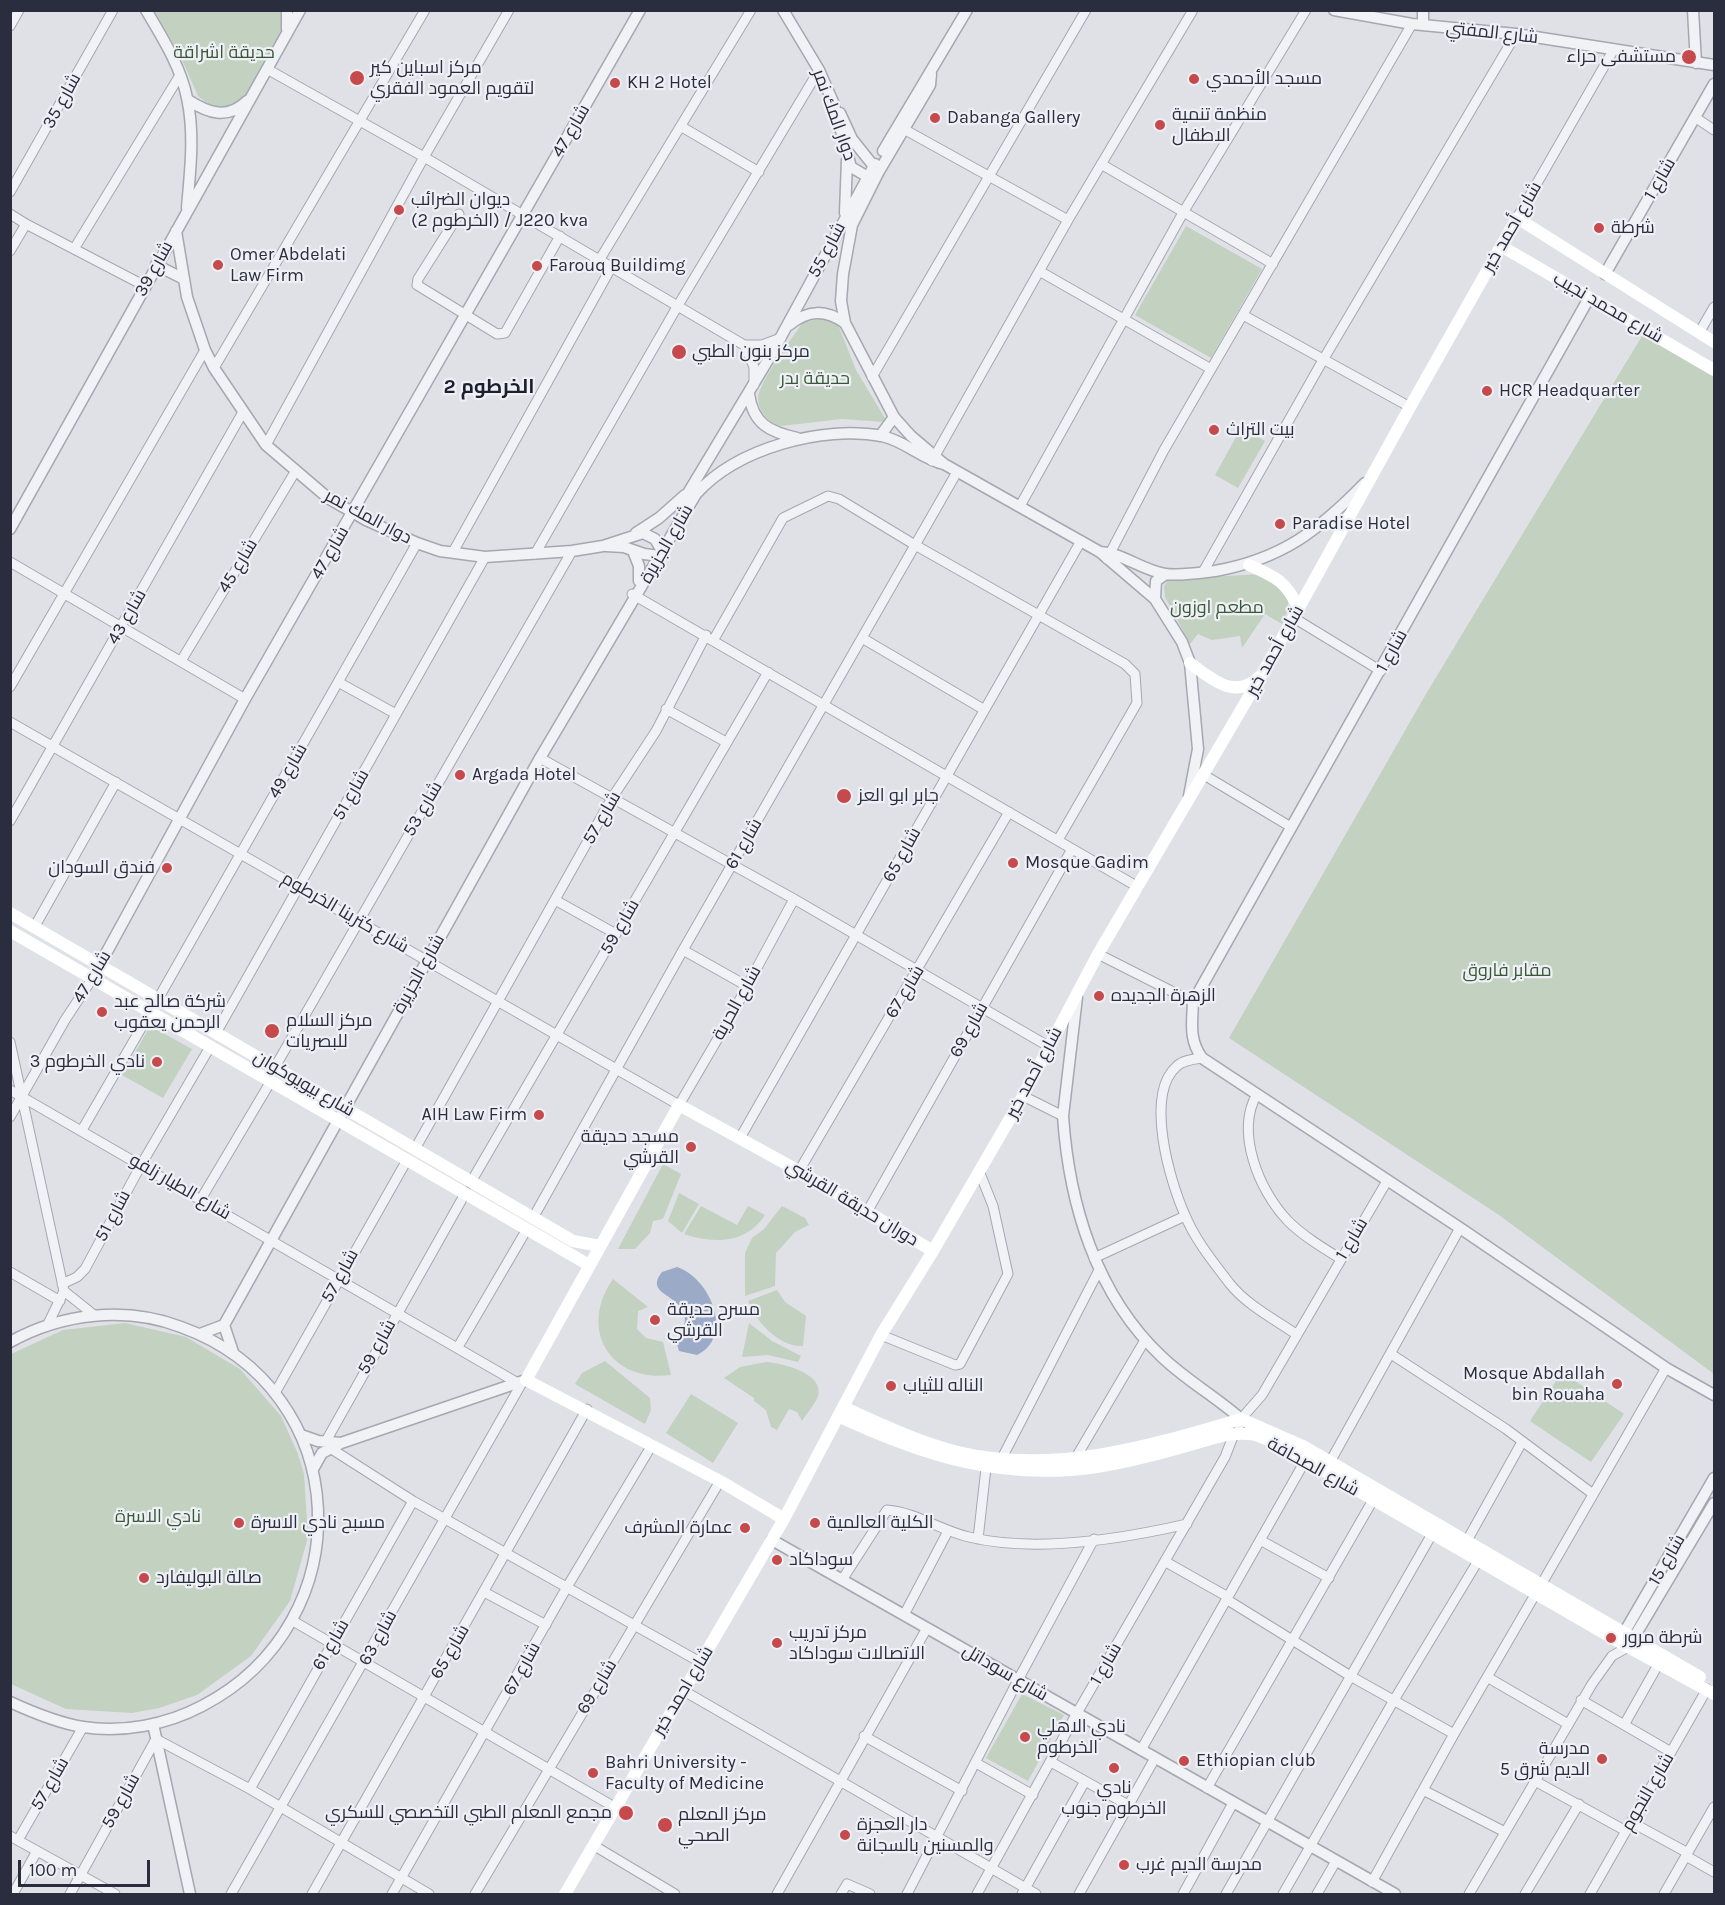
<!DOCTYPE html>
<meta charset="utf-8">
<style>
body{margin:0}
#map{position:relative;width:1725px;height:1905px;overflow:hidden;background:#dfe1e7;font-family:Karla,sans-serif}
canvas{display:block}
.frame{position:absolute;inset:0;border:12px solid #292d3d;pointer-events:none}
.scale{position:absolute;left:18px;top:1860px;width:132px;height:27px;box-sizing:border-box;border:3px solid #292d3d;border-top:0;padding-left:8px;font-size:18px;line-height:21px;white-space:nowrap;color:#292d3d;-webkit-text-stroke:4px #eef0f5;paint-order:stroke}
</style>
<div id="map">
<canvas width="1725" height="1905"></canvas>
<div class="frame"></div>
<div class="scale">100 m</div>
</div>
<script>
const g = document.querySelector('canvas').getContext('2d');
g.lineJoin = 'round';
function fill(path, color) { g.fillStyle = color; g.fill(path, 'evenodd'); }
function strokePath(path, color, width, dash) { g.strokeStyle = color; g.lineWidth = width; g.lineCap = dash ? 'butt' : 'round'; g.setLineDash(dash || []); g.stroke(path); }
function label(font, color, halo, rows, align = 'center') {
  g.font = font + ' Karla,Cairo,sans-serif'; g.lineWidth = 4.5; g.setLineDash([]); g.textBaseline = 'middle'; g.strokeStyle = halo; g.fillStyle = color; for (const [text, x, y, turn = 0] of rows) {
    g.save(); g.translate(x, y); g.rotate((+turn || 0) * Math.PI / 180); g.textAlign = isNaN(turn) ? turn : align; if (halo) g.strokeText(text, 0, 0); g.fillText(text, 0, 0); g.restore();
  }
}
fill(new Path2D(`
 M154 11H281L283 29 258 77 241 103 228 109 212 107 198 96 179 53Z
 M1186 226 1262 269 1211 358 1135 315Z
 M820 319H829L839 327 856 370 886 420 884 422 842 419 781 426C767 423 753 405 760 390 770 366 789 343 803 322Z
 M1645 331 1714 370V1374L1499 1215 1229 1038 1426 694Z
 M1241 428 1265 441 1238 488 1215 475Z
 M1263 574 1288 595V609L1282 624 1265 614 1242 648 1240 636 1212 640 1198 634 1190 644 1165 597 1164 586 1169 579Z
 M150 1026 192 1049 163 1098 122 1075Z
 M663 1164 681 1174 663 1219 653 1221 650 1233 635 1249H618Z
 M679 1193 699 1204 682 1233 668 1221Z
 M701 1206 737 1225 748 1206 765 1215C746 1244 714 1244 684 1234Z
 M782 1206 805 1218 809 1225 795 1232 776 1253 775 1286 745 1296V1253L752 1238 764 1229Z
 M613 1279 648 1307 638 1311 637 1329 646 1338 663 1342 671 1375C610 1383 578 1329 613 1279Z
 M777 1290 785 1302 806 1316 803 1346C779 1347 756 1322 748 1301Z
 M125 1323 186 1337 240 1369 281 1416 298 1454 304 1474 308 1537 290 1601 251 1656 197 1695 159 1708 132 1713 66 1709 11 1684V1354L63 1330Z
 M749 1323 772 1341 801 1356 798 1362 768 1355 742 1357Z
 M605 1361 650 1398 651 1410 645 1424 575 1384 582 1373Z
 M766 1362C781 1363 825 1373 818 1396 815 1404 807 1413 802 1421L797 1412 789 1409 777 1430 771 1427 766 1410 754 1401V1398L724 1378 740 1367Z
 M1562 1372 1624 1414 1591 1462 1530 1421Z
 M691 1394 738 1423 713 1463 666 1433Z
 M1022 1694 1064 1715 1028 1781 986 1758Z`), '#c2d1c0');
fill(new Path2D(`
 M677 1267C712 1279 734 1338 697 1355L679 1351 675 1337H679C681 1331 685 1326 685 1319 683 1293 643 1296 662 1272Z`), '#9baac6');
const minor = new Path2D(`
 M10 26 19 10
 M267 69 424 157 744 345H762L781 338
 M1696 118 1714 130
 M682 127 759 172
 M900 127 1068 220
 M1101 164 1273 264
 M10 192 113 10
 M10 214 26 224 145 286
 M459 214 418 279 417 285 497 334 505 333 560 236
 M1517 218 1614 49
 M74 249 180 75
 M10 251 26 224
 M600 259 751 10
 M1041 272 1211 369
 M1243 315 1410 407
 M1699 333 1714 307
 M744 345 754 367V385
 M214 368 425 10
 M872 377 1086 10
 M266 445 424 157 509 10
 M932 461 1068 220 1193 10
 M1020 506 1184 211 1306 10
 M453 552 612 266
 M535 554 677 307 819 70
 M1107 559 1164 450 1412 24
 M10 562 245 699
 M1203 572 1323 360 1516 34
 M632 594 1138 887
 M1294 618 1381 671
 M862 638 983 709
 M714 639 783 518 828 496 839 499 915 545 1125 664 1135 674 1137 703 1058 840
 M181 661 295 472
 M338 682 396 714
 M10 687 205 350
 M666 709 726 742
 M10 722 679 1105 731 1016 794 899
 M540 758 794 899 1048 1046
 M1204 775 1291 827
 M10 821 243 412
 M555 900 616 934
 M35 926 116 782
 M683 950 747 986
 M1098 954 1193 1002
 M158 999 417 543
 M216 1033 485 557
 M10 1042 64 1291 47 1326
 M1202 1058C1194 1059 1183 1060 1177 1066 1144 1094 1170 1182 1185 1215 1195 1240 1214 1263 1230 1284 1247 1305 1274 1319 1296 1334
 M275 1067 572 551
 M10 1090 516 1382
 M1257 1094C1235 1132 1259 1191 1288 1221 1303 1236 1323 1248 1341 1259
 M1023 1096 1063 1116
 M10 1117 65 1020 92 979
 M82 1130 151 1011
 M740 1138 1081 541
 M415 1149 612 798 656 731 706 635
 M799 1171 1009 812
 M471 1182 768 672
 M201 1199 271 1081
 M867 1212 1072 849
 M533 1218 683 950 957 472
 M1094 1258 1185 1216
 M10 1272 60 1301
 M62 1284 77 1277 85 1269 141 1165 210 1047
 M64 1291 94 1315
 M881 1335 955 1365 960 1364 1008 1274 993 1206 979 1171
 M458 1347 527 1229
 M1391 1354 1506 1429 1593 1494
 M275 1393 407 1160
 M1241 1419 1262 1395 1387 1181
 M326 1441 466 1192
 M330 1448 413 1501 700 1662
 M1002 1458 1099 1270
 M1075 1459 1145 1340
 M1330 1462 1460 1228
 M978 1539 986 1468
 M1260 1540 1329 1578
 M1464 1546 1522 1442
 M1166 1562 1228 1597
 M842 1580 887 1510C915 1512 942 1531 969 1537 1035 1553 1122 1539 1187 1524
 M1541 1585 1666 1368
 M484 1592 546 1625
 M1226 1599 1352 1677 1454 1734
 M904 1615 948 1531
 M293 1621 616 1808
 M1487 1677 1568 1724
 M684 1691 1036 1894
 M1581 1700 1671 1752
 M1624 1725 1659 1663
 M864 1736 962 1791
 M1141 1750 1305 1461
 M1051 1762 1128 1805
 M976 1763 1033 1795
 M1535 1781 1626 1831
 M1207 1788 1373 1500
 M250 1789 413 1501
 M1423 1790 1505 1832
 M1631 1822 1688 1853
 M10 1836 115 1894
 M18 1840 83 1727
 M593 1845 675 1894
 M1686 1856 1714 1872
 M1372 1882 1454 1734 1536 1593
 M13 1894 37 1851
 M70 1894 156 1739 250 1789 429 1894
 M231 1894 523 1381
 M312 1894 587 1409
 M392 1894 567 1587 652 1445
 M475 1894 720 1481
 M777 1894 927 1628
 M841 1894 847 1884 870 1894
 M907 1894 1018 1680 1094 1539
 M977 1894 1077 1713 1225 1457 1234 1434
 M1022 1894 1085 1781
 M1079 1894 1155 1758
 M1183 1894 1233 1803
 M1226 1894 1432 1534
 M1283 1894 1394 1700 1478 1561
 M1317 1894 1336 1861
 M1469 1894 1592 1684 1612 1656 1628 1647
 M1525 1894 1579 1804
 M1590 1894 1707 1689
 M1664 1894 1714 1807`);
const tertiary = new Path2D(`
 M146 10C162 37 181 67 187 98 195 134 190 172 187 208
 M287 10V29
 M783 10 819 70 833 102 851 167 873 180
 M1334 10 1412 24 1516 34 1714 65
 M1693 10 1696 63
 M1423 25V10
 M931 74 930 85 878 173 852 225 843 274 841 301 845 323 894 417 911 436 944 464 1100 552 1155 599 1182 642 1190 663 1198 749 1189 796
 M188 100C208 113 227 120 247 101
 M840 113 852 139 876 169
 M883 151 967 10
 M845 213 847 160
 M176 231 187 297 205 350 214 368 266 445 328 498 366 520 417 543 440 551 485 557 572 551 603 546 643 533 655 539 662 551
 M156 265 182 278
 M1605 274 1714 84
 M1589 298 1193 1002C1192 1024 1189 1040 1202 1058L1460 1228 1666 1368 1714 1395
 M789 325C808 310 825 309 845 323
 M749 394C753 424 770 432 797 438
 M880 436 894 417
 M682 503 771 355 875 164
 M10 529 300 10
 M636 533 659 518 685 495
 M606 546 624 547 644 554 660 556
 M633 551 639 566V581
 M1100 552C1122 553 1142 570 1165 574 1180 576 1199 573 1215 571 1282 559 1318 531 1365 483
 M1155 599 1156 581 1166 574
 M92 979 245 699 640 10
 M1077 997 1063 1116C1069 1204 1096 1295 1162 1357 1186 1380 1216 1397 1241 1419L1239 1425
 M224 1325 233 1352
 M200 1334 224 1325 540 758 696 494C737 448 823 425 882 436 905 441 922 459 944 464
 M10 1342C62 1313 126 1306 181 1327 356 1390 364 1622 202 1706 166 1725 123 1733 83 1727 58 1723 34 1713 10 1702
 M301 1435 318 1441 341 1443
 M313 1469 322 1453 341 1443 526 1380
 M772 1540 1395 1894
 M1621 1638 1714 1478
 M1630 1644 1714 1503
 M153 1724 190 1894`);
strokePath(minor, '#a5a7b1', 11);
strokePath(tertiary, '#a5a7b1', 13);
strokePath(minor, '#f1f2f6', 9);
strokePath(tertiary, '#f1f2f6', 10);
strokePath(new Path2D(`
 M1501 246 1714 370
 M1249 565C1276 577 1286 581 1299 609
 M1190 663C1210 678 1235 701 1259 677
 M10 913 573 1241 600 1246
 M10 931 589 1265
 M679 1105 799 1171 933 1251 881 1335 784 1519 720 1481 526 1380Z
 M933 1251 1023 1096 1098 954 1265 669 1410 407 1517 218 1714 342
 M843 1407C881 1424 918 1442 958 1452 1055 1475 1150 1446 1241 1419L1303 1446 1700 1677
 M838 1416C924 1456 1001 1481 1097 1467 1129 1462 1159 1454 1190 1445 1209 1440 1228 1432 1248 1434 1257 1434 1265 1439 1274 1442L1628 1647 1714 1694
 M565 1894 784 1519`), '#fff', 12);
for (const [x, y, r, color] of [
 [1689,57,8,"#c6494b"],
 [357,78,8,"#c6494b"],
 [1194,79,6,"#c6494b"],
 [615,83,6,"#c6494b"],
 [935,118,6,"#c6494b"],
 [1160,125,6,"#c6494b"],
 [399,210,6,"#c6494b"],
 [1599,228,6,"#c6494b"],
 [218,265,6,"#c6494b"],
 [537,266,6,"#c6494b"],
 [679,352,8,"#c6494b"],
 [1487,391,6,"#c6494b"],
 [1214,430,6,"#c6494b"],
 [1280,524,6,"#c6494b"],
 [460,775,6,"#c6494b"],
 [844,796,8,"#c6494b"],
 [1013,863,6,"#c6494b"],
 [167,868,6,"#c6494b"],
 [1099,996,6,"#c6494b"],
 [102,1012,6,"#c6494b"],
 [272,1031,8,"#c6494b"],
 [157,1062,6,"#c6494b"],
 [539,1115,6,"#c6494b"],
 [691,1147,6,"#c6494b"],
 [655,1320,6,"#c6494b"],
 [1617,1384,6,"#c6494b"],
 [891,1386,6,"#c6494b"],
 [239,1523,6,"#c6494b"],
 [815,1523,6,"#c6494b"],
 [745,1528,6,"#c6494b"],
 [777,1560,6,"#c6494b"],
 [144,1578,6,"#c6494b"],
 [1611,1638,6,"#c6494b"],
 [777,1643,6,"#c6494b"],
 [1025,1737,6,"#c6494b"],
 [1602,1759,6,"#c6494b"],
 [1184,1761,6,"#c6494b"],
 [1114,1768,6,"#c6494b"],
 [593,1773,6,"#c6494b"],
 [626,1813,8,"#c6494b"],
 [665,1825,8,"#c6494b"],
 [845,1835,6,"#c6494b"],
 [1124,1865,6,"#c6494b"]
]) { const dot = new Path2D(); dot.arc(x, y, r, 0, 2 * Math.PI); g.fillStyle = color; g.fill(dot); strokePath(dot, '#eef0f5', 2); }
label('18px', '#292d3d', '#eef0f5', [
 ["شارع المفتي",1492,33,6],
 ["شارع 35",62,101,-61],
 ["دوار المك نمر",834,115,70],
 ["شارع 47",571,131,-60],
 ["شارع 1",1660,179,-60],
 ["شارع أحمد خير",1512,227,-60],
 ["شارع 55",827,250,-62],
 ["شارع 39",154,269,-61],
 ["شارع محمد نجيب",1608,308,30],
 ["دوار المك نمر",368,517,28],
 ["شارع الجزيرة",667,544,-60],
 ["شارع 47",330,553,-60],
 ["شارع 45",238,566,-59],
 ["شارع 43",127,617,-60],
 ["شارع أحمد خير",1275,651,-61],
 ["شارع 1",1392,651,-61],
 ["شارع 49",288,771,-60],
 ["شارع 51",351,795,-60],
 ["شارع 53",423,809,-60],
 ["شارع 57",602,818,-60],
 ["شارع 61",744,844,-60],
 ["شارع 65",902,855,-61],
 ["شارع كترينا الخرطوم",345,913,30],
 ["شارع 59",620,927,-60],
 ["شارع الجزيرة",419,974,-61],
 ["شارع 47",92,977,-59],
 ["شارع 67",905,992,-59],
 ["شارع الحرية",737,1003,-61],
 ["شارع 69",969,1030,-61],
 ["شارع أحمد خير",1034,1073,-62],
 ["شارع بيويوكوان",304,1084,30],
 ["شارع الطيار زلفو",180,1187,30],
 ["دوران حديقة القرشي",852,1203,31],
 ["شارع 51",113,1216,-62],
 ["شارع 1",1352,1239,-59],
 ["شارع 57",340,1276,-61],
 ["شارع 59",377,1347,-61],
 ["شارع الصحافة",1313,1467,29],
 ["شارع 15",1667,1560,-60],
 ["شارع 63",378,1638,-61],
 ["شارع 61",331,1645,-60],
 ["شارع 65",450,1652,-60],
 ["شارع 1",1106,1664,-60],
 ["شارع 67",522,1669,-61],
 ["شارع سوداتل",1005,1673,30],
 ["شارع 69",597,1687,-59],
 ["شارع احمد خير",683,1691,-59],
 ["شارع 57",50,1784,-60],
 ["شارع النجوم",1648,1792,-60],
 ["شارع 59",121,1801,-61]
]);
label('18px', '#385837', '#eef0f5', [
 ["حديقة اشراقة",224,53],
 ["حديقة بدر",815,379],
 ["مطعم اوزون",1217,608],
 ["مقابر فاروق",1507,971],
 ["نادي الاسرة",158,1517]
]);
label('18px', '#292d3d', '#eef0f5', [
 ["مستشفى حراء",1676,57,"right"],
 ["مركز اسباين كير",370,68],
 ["لتقويم العمود الفقري",370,89],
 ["مسجد الأحمدي",1206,79],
 ["KH 2 Hotel",627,83],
 ["منظمة تنمية",1172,115],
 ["الاطفال",1172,136],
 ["Dabanga Gallery",947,118],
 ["ديوان الضرائب",411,200],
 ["(الخرطوم 2) / J220 kva",411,221],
 ["شرطة",1611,228],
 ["Omer Abdelati",230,255],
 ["Law Firm",230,276],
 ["Farouq Buildimg",549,266],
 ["مركز بنون الطبي",692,352],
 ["HCR Headquarter",1499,391],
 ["بيت التراث",1226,430],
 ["Paradise Hotel",1292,524],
 ["Argada Hotel",472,775],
 ["جابر ابو العز",858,796],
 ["Mosque Gadim",1025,863],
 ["فندق السودان",155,868,"right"],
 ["الزهرة الجديده",1111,996],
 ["شركة صالح عبد",114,1002],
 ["الرحمن يعقوب",114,1023],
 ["مركز السلام",286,1021],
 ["للبصريات",286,1042],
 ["نادي الخرطوم 3",145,1062,"right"],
 ["AIH Law Firm",527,1115,"right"],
 ["مسجد حديقة",679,1137,"right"],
 ["القرشي",679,1158,"right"],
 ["مسرح حديقة",667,1310],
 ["القرشي",667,1331],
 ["Mosque Abdallah",1605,1374,"right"],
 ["bin Rouaha",1605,1395,"right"],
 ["الناله للثياب",903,1386],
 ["مسبح نادي الاسرة",251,1523],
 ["الكلية العالمية",827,1523],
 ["عمارة المشرف",733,1528,"right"],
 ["سوداكاد",789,1560],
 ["صالة البوليفارد",156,1578],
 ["مركز تدريب",789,1633],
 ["الاتصالات سوداكاد",789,1654],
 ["شرطة مرور",1623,1638],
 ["نادي الاهلي",1037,1727],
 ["الخرطوم",1037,1748],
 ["مدرسة",1590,1749,"right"],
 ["الديم شرق 5",1590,1770,"right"],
 ["Ethiopian club",1196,1761],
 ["Bahri University -",605,1763],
 ["Faculty of Medicine",605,1784],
 ["نادي",1114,1788,"center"],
 ["الخرطوم جنوب",1114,1809,"center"],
 ["مجمع المعلم الطبي التخصصي للسكري",612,1813,"right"],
 ["مركز المعلم",678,1815],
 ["الصحي",678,1836],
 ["دار العجزة",857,1825],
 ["والمسنين بالسجانة",857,1846],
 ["مدرسة الديم غرب",1136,1865]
], 'left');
label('bold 20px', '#1b1f2e', '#eef0f5', [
 ["الخرطوم 2",489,387]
]);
</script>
